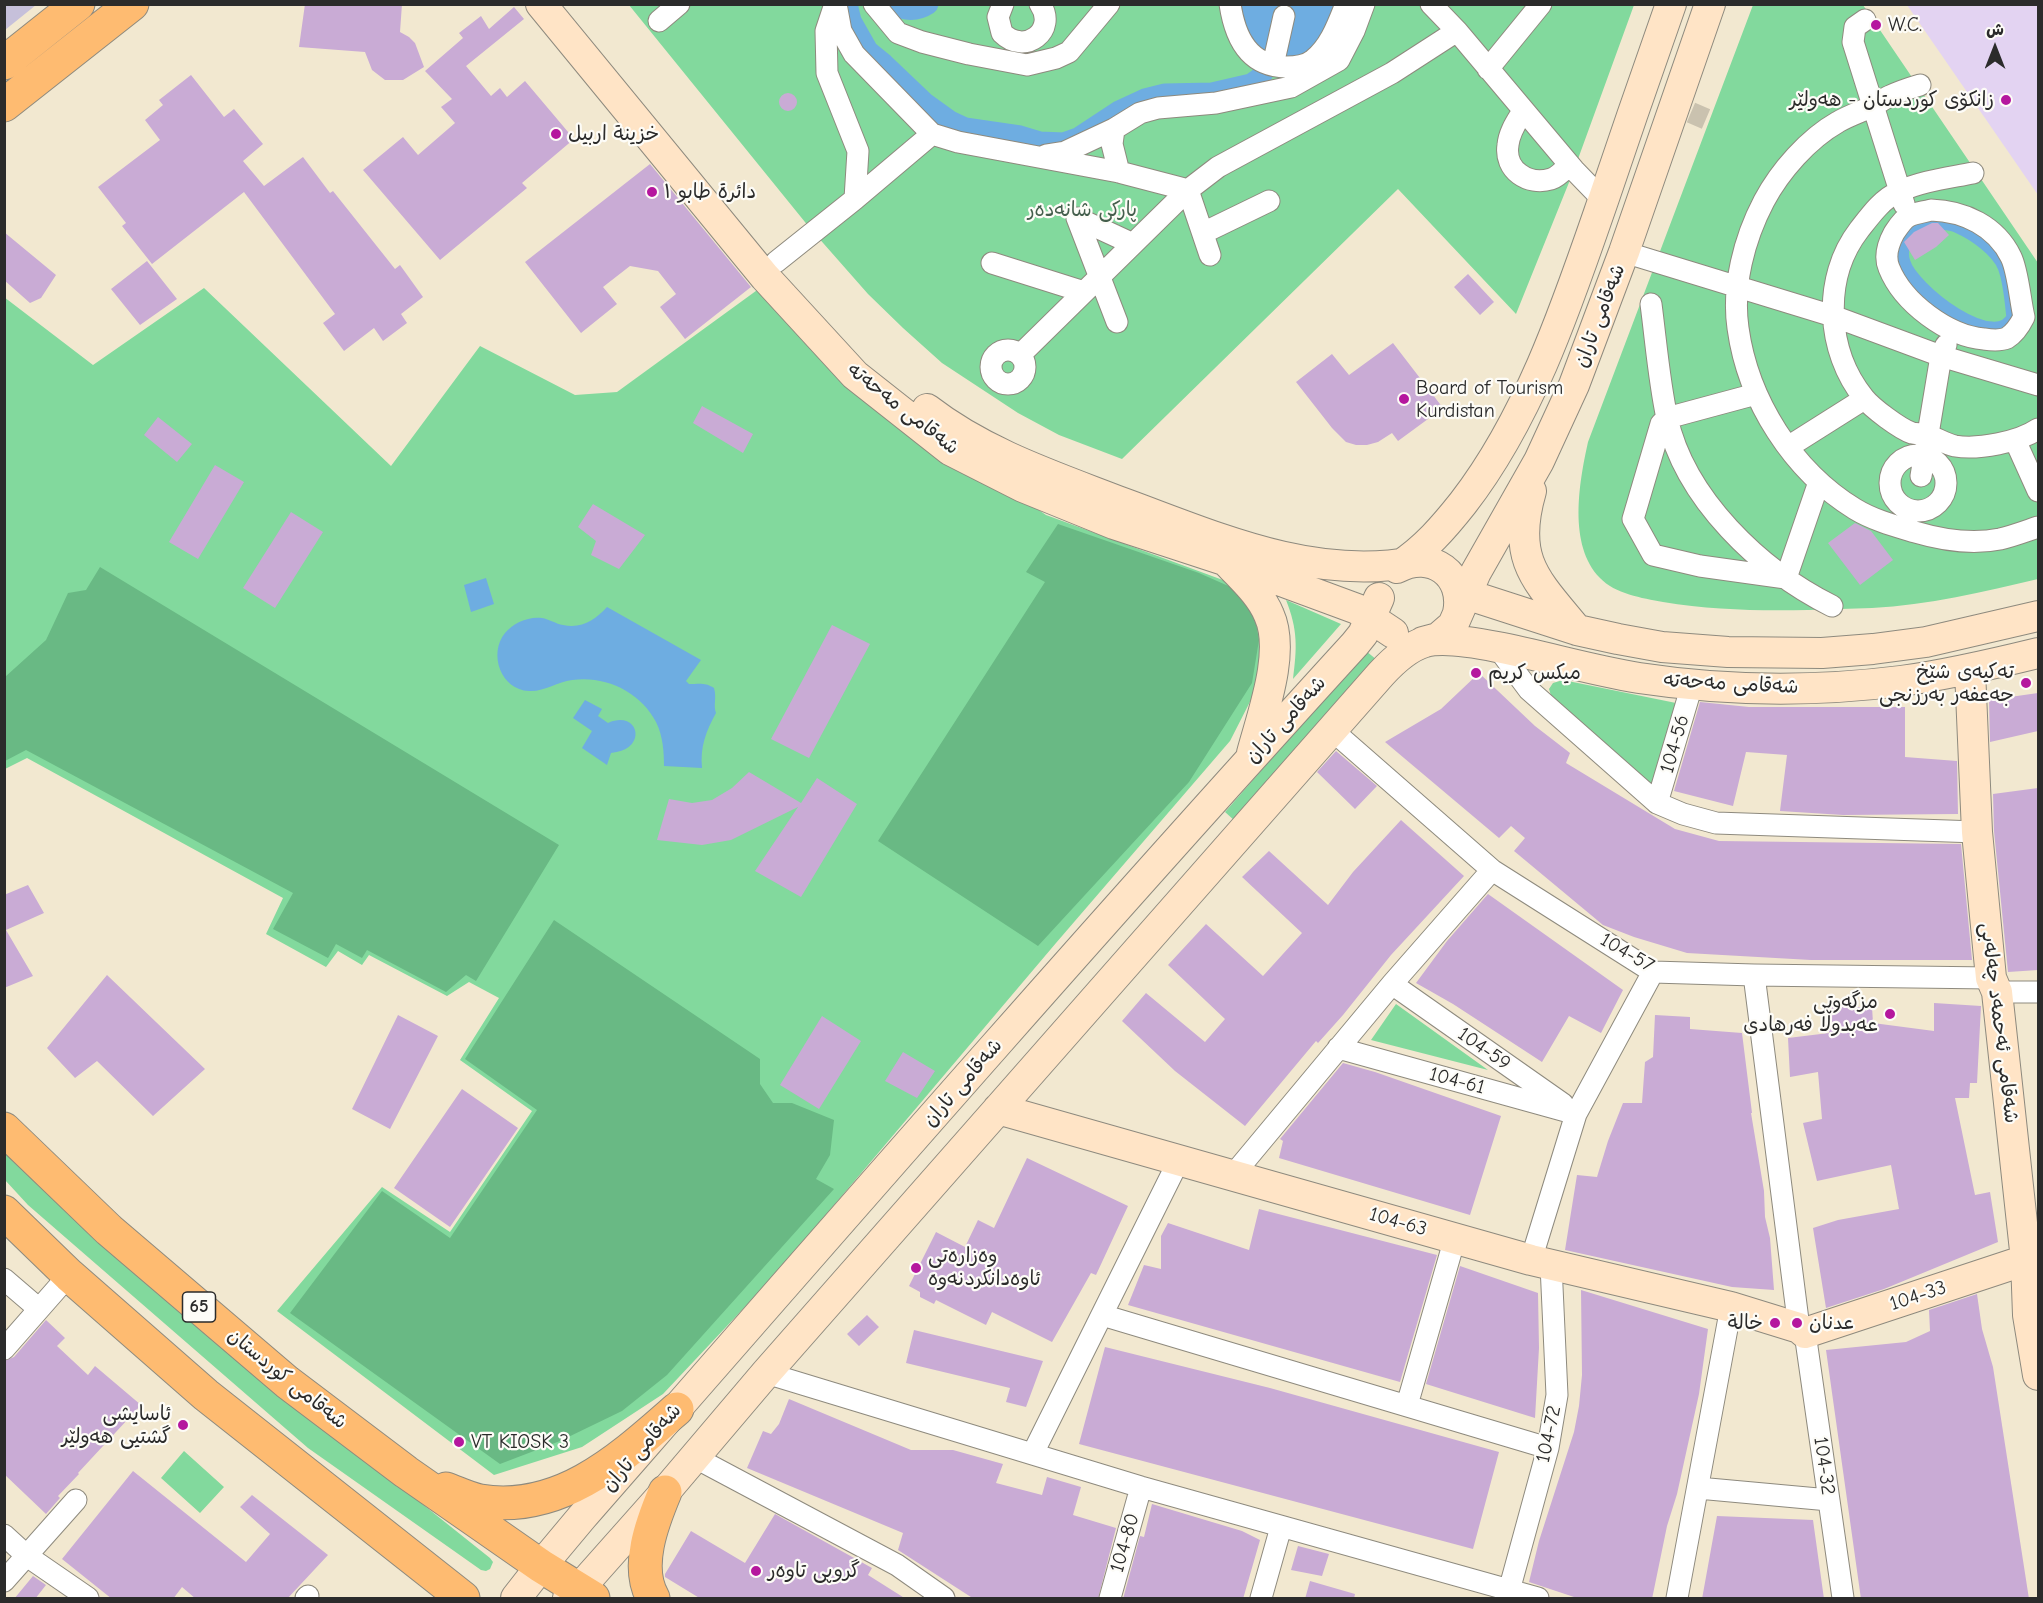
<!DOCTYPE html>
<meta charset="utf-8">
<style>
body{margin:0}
#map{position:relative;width:2043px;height:1603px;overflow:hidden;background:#f2e8d0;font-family:"Comic Neue","Playpen Sans Arabic",sans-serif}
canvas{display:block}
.frame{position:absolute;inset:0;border:6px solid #2b2b2b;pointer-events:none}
.north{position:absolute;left:1965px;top:18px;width:60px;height:60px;-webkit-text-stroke:4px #fdfcf7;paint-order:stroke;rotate:0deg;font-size:16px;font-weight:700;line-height:24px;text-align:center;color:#2b2b2b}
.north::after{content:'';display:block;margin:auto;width:21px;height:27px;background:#2b2b2b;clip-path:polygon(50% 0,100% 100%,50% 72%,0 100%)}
</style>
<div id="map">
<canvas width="2043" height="1603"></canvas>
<div class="frame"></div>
<div class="north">ش</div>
</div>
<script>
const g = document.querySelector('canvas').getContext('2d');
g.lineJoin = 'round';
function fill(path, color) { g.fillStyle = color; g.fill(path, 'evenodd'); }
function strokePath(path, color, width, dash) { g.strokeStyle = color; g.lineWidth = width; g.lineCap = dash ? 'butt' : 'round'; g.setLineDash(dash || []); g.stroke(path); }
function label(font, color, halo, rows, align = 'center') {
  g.font = font + ' "Comic Neue","Playpen Sans Arabic",sans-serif'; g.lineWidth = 4.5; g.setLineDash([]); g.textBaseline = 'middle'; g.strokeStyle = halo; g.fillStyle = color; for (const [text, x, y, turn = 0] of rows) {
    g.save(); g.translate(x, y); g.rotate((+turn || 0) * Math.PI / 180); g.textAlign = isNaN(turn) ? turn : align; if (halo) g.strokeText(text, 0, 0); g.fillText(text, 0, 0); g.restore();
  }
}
fill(new Path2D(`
 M1907 5H2038V195Z`), '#e3d3f2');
fill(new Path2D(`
 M5 4H36V5L5 30Z`), '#c6c0da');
fill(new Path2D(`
 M629 5H1634L1574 170 1516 314 1398 189 1122 459 1059 435 1018 413 942 363 903 328 868 294 809 227Z
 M1753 5H1863L2038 263V579C1984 592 1928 605 1872 608 1851 609 1830 609 1808 610 1759 611 1711 610 1663 602 1642 598 1615 594 1600 578 1568 545 1579 483 1588 442Z
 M204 288 391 466 480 346 575 395 617 392 760 288 864 389 1046 515 1231 583 1263 635 1257 688 1230 741 1056 943 774 1276 663 1394 582 1447 494 1475 277 1311 382 1187 450 1232 532 1111 460 1060 499 998 469 982 447 996 369 955 362 965 338 951 326 967 266 934 283 898 27 758 5 769 4 297 93 365Z
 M1286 600 1341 624 1293 679C1297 648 1298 630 1286 600Z
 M1366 651 1377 660 1235 821 1225 812Z
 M1563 680 1676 703 1654 786 1552 699 1549 689 1553 683Z
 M1396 1004 1488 1070 1371 1040Z
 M5 1142 322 1424 490 1558 493 1562 490 1569 486 1571 481 1570 308 1448 28 1205 5 1180Z
 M184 1451 224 1487 200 1513 161 1478Z`), '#82d99d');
fill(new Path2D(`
 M1058 524 1199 573 1251 596 1259 640 1252 683 1189 782 1038 946 878 841 1045 582 1026 572Z
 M100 567 559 845 476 981 466 975 446 992 367 950 362 958 336 944 328 958 273 929 293 893 26 750 5 761V677L46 640 68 593 86 590Z
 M554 920 760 1059V1084L773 1103H792L834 1120 830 1155 816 1179 834 1189 667 1375 622 1411 560 1441 500 1464 290 1313 382 1191 450 1238 537 1110 465 1059Z`), '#69b984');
fill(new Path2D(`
 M1233 5H1337L1323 32 1313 48 1301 57H1269L1250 41Z
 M486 578 494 604 471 612 464 585Z
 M607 607 701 660 686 681 689 684C699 684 705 682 714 688 717 698 713 705 716 713 706 731 700 747 702 768L664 766C664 752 663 736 656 722 641 692 605 675 572 680 557 682 544 692 529 691 501 690 488 654 505 633 513 623 529 616 542 618 549 619 556 624 563 625 582 629 595 620 607 607Z
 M585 700 602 709 598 716 608 723C639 709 649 750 611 753L607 765 582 748 592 731 573 718Z`), '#6eade1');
strokePath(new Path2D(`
 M847 4 851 21 868 51 884 64 925 103 950 121 965 128 1020 136 1040 142 1064 143 1078 138 1119 111 1145 99 1165 94 1212 93 1251 84 1261 77 1269 57
 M891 4C903 10 916 12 928 4
 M1941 219C1947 220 1954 220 1959 223 1977 231 2001 248 2008 266 2014 282 2015 301 2017 318 1997 362 1908 292 1900 263 1897 254 1899 244 1904 236 1912 223 1926 220 1941 219Z`), '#6eade1', 21);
fill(new Path2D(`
 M305 4H402L400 32 409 37 415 43 424 67 403 80H385L372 70 365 52 299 47Z
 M514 7 524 19 466 66 491 96 500 88 507 97 525 81 574 139 522 183 527 188 440 260 363 170 403 137 418 155 455 123 441 107 452 99 425 71 463 38 459 33 481 16 489 29Z
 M191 75 224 117 234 109 263 144 243 161 264 186 303 157 330 193 333 191 395 269 400 265 423 297 401 314 407 323 383 341 374 328 344 351 323 323 335 314 244 192 152 264 122 226 126 223 98 187 160 140 145 120 163 105 159 100Z
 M779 102a9 9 0 1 1 18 0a9 9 0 1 1-18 0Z
 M650 164 751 287 685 339 660 307 676 294 658 271 630 266 603 287 617 304 581 333 525 262Z
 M1932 223H1938L1949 235 1936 247 1915 260 1904 242 1914 232Z
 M4 232 56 275 41 298 30 303 4 280Z
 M147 261 177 299 140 325 111 289Z
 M1468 274 1494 302 1480 315 1454 287Z
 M1393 343 1443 408 1398 441 1392 433 1378 442 1367 445H1356L1346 442 1332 428 1296 382 1332 354 1349 375Z
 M702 406 753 434 743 453 693 423Z
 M158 417 192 444 177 462 144 435Z
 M215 465 244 482 198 559 169 542Z
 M593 504 645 535 619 569 591 555 596 541 578 527Z
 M291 512 323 532 275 608 243 588Z
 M1855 523 1871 531 1893 560 1860 585 1828 543Z
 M832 625 870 644 809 758 771 739Z
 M1479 673 1535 726 1570 753 1566 763 1675 829 1719 841 1961 844 1972 960H1811L1687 953 1634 937 1603 925 1514 851 1525 838 1511 826 1499 838 1385 742 1441 709Z
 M2038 693V731L1990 742 1989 700Z
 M1700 702 1749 707H1905V757L1957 761 1958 814 1843 815 1780 811 1787 755 1746 752 1733 806 1674 791Z
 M1336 751 1377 786 1355 809 1317 772Z
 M749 772 801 803 817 778 857 804 801 897 755 871 798 807 731 840 702 845 657 840 669 799 692 803 712 800 732 788Z
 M2038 788V970L2008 972 1994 831 1993 794Z
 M1401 820 1464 876 1391 955 1343 1015 1318 1043 1316 1041 1245 1126 1175 1071 1122 1021 1146 993 1205 1042 1225 1019 1168 965 1206 924 1263 976 1302 933 1242 877 1269 851 1328 905 1353 872Z
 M28 885 44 913 6 930 33 976 4 988V895Z
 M1488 894 1623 990 1601 1033 1569 1016 1542 1062 1453 1004 1416 983 1447 941Z
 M107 975 205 1069 153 1116 97 1061 75 1078 47 1048Z
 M1934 1003 1981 1006 1977 1083H1970L1969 1098H1955L1975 1195 1990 1192 1998 1242 1884 1289 1826 1308 1813 1228 1838 1220 1899 1209 1891 1165 1817 1181 1803 1123 1822 1119 1818 1072 1790 1077 1788 1038 1829 1033V1007H1872L1873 1023 1934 1031Z
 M398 1015 438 1036 390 1129 352 1109Z
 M1655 1015 1690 1017V1029L1742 1033 1752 1113H1751L1764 1191 1765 1217 1770 1238 1774 1290 1732 1287 1565 1250 1577 1175 1597 1177 1608 1141 1623 1103H1642L1645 1062 1653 1057Z
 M822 1016 861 1041 819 1109 780 1085Z
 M903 1052 935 1071 917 1098 885 1081Z
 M1343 1063 1375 1072 1501 1116 1470 1215 1279 1158 1283 1141 1280 1139Z
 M462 1089 518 1128 450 1227 394 1188Z
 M1027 1158 1128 1206 1096 1275 1091 1273 1052 1342 992 1312 986 1325 936 1300 934 1304 920 1297V1292L909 1286 936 1232 965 1247 978 1220 994 1228Z
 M1259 1209 1437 1255 1400 1382 1128 1305 1144 1265 1161 1269V1236L1168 1223 1249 1250Z
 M1460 1266 1538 1293 1539 1348 1535 1418 1426 1384Z
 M1581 1290 1708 1329 1699 1394 1677 1494 1667 1526 1652 1599H1580L1529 1582 1539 1541 1574 1432 1579 1406 1582 1375Z
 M1977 1294 1982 1329 1993 1367 2029 1599H1861L1826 1350 1906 1342 1930 1331 1929 1310Z
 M867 1315 879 1327 859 1346 847 1334Z
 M46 1320 65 1338 57 1346 88 1375 95 1366 141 1405 78 1473 79 1474 58 1496 60 1498 46 1514 4 1474V1361L14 1357Z
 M914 1330 1043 1361 1026 1407 1006 1402 1010 1388 906 1363Z
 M1105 1347 1270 1388 1499 1452 1473 1549 1079 1444Z
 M789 1399 911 1450H953L1003 1464 996 1483 1042 1495 1047 1477 1081 1487 1073 1515 1116 1528 1098 1599H974L898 1550 903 1533 747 1468 763 1431 771 1434 779 1424Z
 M133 1471 246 1562 270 1534 240 1507 252 1495 328 1555 287 1599H196L182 1587 173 1599H112L62 1559Z
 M1152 1504 1242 1531 1260 1540 1243 1599H1123L1140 1536 1144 1537Z
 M775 1514 872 1568 868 1575 906 1599H701L665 1577V1574L691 1531 745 1563Z
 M1717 1516 1813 1520 1824 1599H1702Z
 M1298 1546 1329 1554 1322 1576 1291 1570Z
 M33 1576 46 1585 35 1599H14Z
 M1310 1581 1355 1594 1354 1599H1305Z`), '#c9abd5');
strokePath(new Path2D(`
 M1634 88 1706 119`), '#cac2af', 21, [21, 10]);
const street = new Path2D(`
 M835 4 826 31 827 73 858 151 855 199
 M836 4 841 31 854 54 932 134 958 142 1119 172 1188 190 1210 255
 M874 4 898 33 922 42 969 54 1027 65 1056 58 1069 52 1109 4
 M1003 4 998 17 1002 33C1025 56 1058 30 1040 4
 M1230 4C1235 38 1249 66 1286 67 1295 67 1306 66 1313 60 1330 47 1338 24 1346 4
 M1431 4 1457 31 1574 170 1603 200
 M1865 20 1855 27 1853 42 1904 204
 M659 21 679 4
 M1273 65 1284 16
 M1488 69 1541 4
 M1920 85C1910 88 1900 91 1890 96 1883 99 1878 104 1871 107 1860 112 1848 116 1838 122 1808 139 1780 171 1764 201 1744 239 1732 286 1738 328 1748 401 1793 471 1855 509 1873 520 1895 526 1915 532 1942 540 1971 545 2000 539 2013 536 2026 531 2038 527
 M1523 111C1517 121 1509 132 1508 145 1504 170 1528 186 1551 179 1558 177 1564 170 1569 165
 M1114 129 1112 144 1119 172
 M1046 155 1065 152 1114 129 1140 113 1158 108 1216 103 1291 87 1339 60 1354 31 1364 4
 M1973 173C1948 178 1921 181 1898 192 1882 199 1870 216 1859 230 1822 278 1826 351 1864 398 1872 408 1900 429 1912 433 1918 434 1924 434 1930 436 1938 439 1946 444 1955 446 1978 450 2019 442 2038 429
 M1931 210C1964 211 1996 226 2011 257 2018 271 2020 300 2024 317 2020 325 2015 333 2007 338 2000 341 1991 340 1984 339 1948 336 1903 303 1889 268 1884 256 1888 244 1894 233 1898 227 1903 219 1909 216 1915 213 1924 212 1931 210Z
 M1203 233 1269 201
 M1624 252 1833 316 1941 356 2038 385
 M776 262 855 199 932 134
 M992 263 1084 292
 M1651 304C1656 342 1659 381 1667 418 1685 499 1760 570 1832 606
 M1117 322 1077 218 1133 244
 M991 367a17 17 0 1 1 34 0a17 17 0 1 1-34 0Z
 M1020 355 1188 190 1218 167 1392 73 1457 31
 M1756 394 1667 418 1661 424 1633 519 1653 555 1700 566 1786 578 1819 482
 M2015 440 2038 491
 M1788 447 1864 399
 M1890 483a28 28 0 1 1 56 0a28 28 0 1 1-56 0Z
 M1921 476 1941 356 1946 345
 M1497 647 1529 690 1657 803 1683 814 1716 823 1977 832
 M1333 731 1492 870 1653 972 1754 975 1991 978
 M1657 803 1692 685
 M1754 975 1799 1328
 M1392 984 1563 1104
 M1997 992H2038
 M1338 1048 1576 1114
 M1233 1175 1392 984 1492 870
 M1531 1260 1576 1114 1653 972
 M4 1279 39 1309
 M1102 1315 1548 1448
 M1805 1333 1843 1598
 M4 1349 69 1275
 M766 1373 1141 1487 1538 1598
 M1407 1405 1455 1238
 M1033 1453 1179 1160
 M694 1457 897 1565 944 1598
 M1698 1488 1829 1500
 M4 1535 27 1556 88 1598
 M4 1581 76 1500
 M306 1598 308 1596
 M1110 1598 1141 1487
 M1261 1598 1281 1527
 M1507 1598 1548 1448 1557 1395 1551 1265
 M1677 1598 1731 1307`);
const secondary = new Path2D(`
 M541 4 765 277 855 375 950 450 1023 487 1114 524 1227 561 1357 609 1393 633
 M927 409C985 454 1056 477 1123 503 1216 537 1312 581 1414 562
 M1531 491C1511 560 1536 580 1577 630
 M1229 564C1243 579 1261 595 1269 615 1286 652 1262 715 1252 753
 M1399 566C1425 549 1444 527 1463 503 1531 415 1568 302 1604 198 1626 133 1648 69 1671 4
 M1397 568C1431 549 1466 575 1458 613
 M1454 581 1467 592 1478 598 1577 630 1618 639 1662 647 1728 652 1822 653 1873 649 1926 642 2038 616
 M1423 642 1438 638 1453 625 1476 572 1539 461 1574 385 1624 252 1710 4
 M1970 670 1977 832 1991 978 1997 992 2026 1260 2028 1315 2038 1375
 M998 1109 1531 1260 1731 1307 1799 1328 1805 1333 2038 1256
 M516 1598 541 1566 582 1517C838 1224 1093 931 1355 644L1363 634 1379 598
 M568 1598 578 1590 665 1492 766 1373 1381 674C1392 662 1408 647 1425 642 1444 637 1477 643 1497 647 1544 656 1590 670 1639 678 1725 691 1814 692 1901 681 1947 675 1993 664 2038 653`);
const primary = new Path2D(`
 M4 63 78 4
 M4 105 132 4`);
const highway = new Path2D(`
 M4 1129 109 1230 287 1382 406 1472 541 1566 593 1598
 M4 1212 69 1275 206 1395 463 1598
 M446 1489C457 1493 469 1499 480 1501 561 1514 621 1458 677 1409
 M653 1598C635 1567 652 1523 665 1492`);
strokePath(street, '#8e8a7e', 23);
strokePath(secondary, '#8e8a7e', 32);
strokePath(primary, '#8e8a7e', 35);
strokePath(highway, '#8e8a7e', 35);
strokePath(street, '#fff', 21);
strokePath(secondary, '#ffe4c6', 30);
strokePath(primary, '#febb71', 33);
strokePath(highway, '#febb71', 33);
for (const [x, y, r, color] of [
 [1876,25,6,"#b5179e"],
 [2006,100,6,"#b5179e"],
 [556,134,6,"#b5179e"],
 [652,192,6,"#b5179e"],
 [1404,399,6,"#b5179e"],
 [1476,673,6,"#b5179e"],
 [2026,683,6,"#b5179e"],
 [1890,1014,6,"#b5179e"],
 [916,1268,6,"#b5179e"],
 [1775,1323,6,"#b5179e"],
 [1797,1323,6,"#b5179e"],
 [183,1425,6,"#b5179e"],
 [459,1442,6,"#b5179e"],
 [756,1571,6,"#b5179e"]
]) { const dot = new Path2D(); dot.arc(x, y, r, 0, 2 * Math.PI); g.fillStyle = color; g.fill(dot); strokePath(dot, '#fdfcf7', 2); }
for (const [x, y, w] of [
 [199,1307,33]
]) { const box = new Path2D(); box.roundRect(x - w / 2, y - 15, w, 30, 4.5); g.fillStyle = '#fdfcf7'; g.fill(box); strokePath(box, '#2b2b2b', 1.5); }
label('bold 18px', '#2b2b2b', null, [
 ["65",199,1307]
]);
label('20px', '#2b2b2b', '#fdfcf7', [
 ["W.C.",1888,25],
 ["زانکۆی کوردستان - هەولێر",1994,100,"right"],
 ["خزينة اربيل",568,134],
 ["دائرة طابو ١",664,192],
 ["Board of Tourism",1416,388],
 ["Kurdistan",1416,411],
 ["تەکیەی شێخ",2014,672,"right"],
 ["جەعفەر بەرزنجی",2014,695,"right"],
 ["ميكس كريم",1488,673],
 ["مزگەوتی",1878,1002,"right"],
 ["عەبدوڵا فەرهادی",1878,1025,"right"],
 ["وەزارەتی",928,1256],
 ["ئاوەدانکردنەوە",928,1279],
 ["خالة",1763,1323,"right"],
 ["عدنان",1809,1323],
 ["ئاسایشی",171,1414,"right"],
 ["گشتیی هەولێر",171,1437,"right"],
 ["VT KIOSK 3",471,1442],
 ["گروپی تاوەر",768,1571]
], 'left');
label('20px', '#455f4d', '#fdfcf7', [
 ["پارکی شانەدەر",1082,210]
]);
label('20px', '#2b2b2b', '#fdfcf7', [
 ["شەقامی تاران",1600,316,-69],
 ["شەقامی مەحەتە",903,409,38],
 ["شەقامی مەحەتە",1731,684,3],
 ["شەقامی تاران",1286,720,-48],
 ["104-56",1675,744,-74],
 ["104-57",1627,953,30],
 ["شەقامی ئەحمەد چەلەبی",1999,1023,83],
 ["104-59",1484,1049,35],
 ["104-61",1457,1081,15],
 ["شەقامی تاران",963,1083,-49],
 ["104-63",1398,1222,16],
 ["104-33",1918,1296,-18],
 ["شەقامی کوردستان",287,1379,39],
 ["104-72",1549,1434,-78],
 ["شەقامی تاران",642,1448,-49],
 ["104-32",1824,1466,82],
 ["104-80",1125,1543,-74]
]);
</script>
